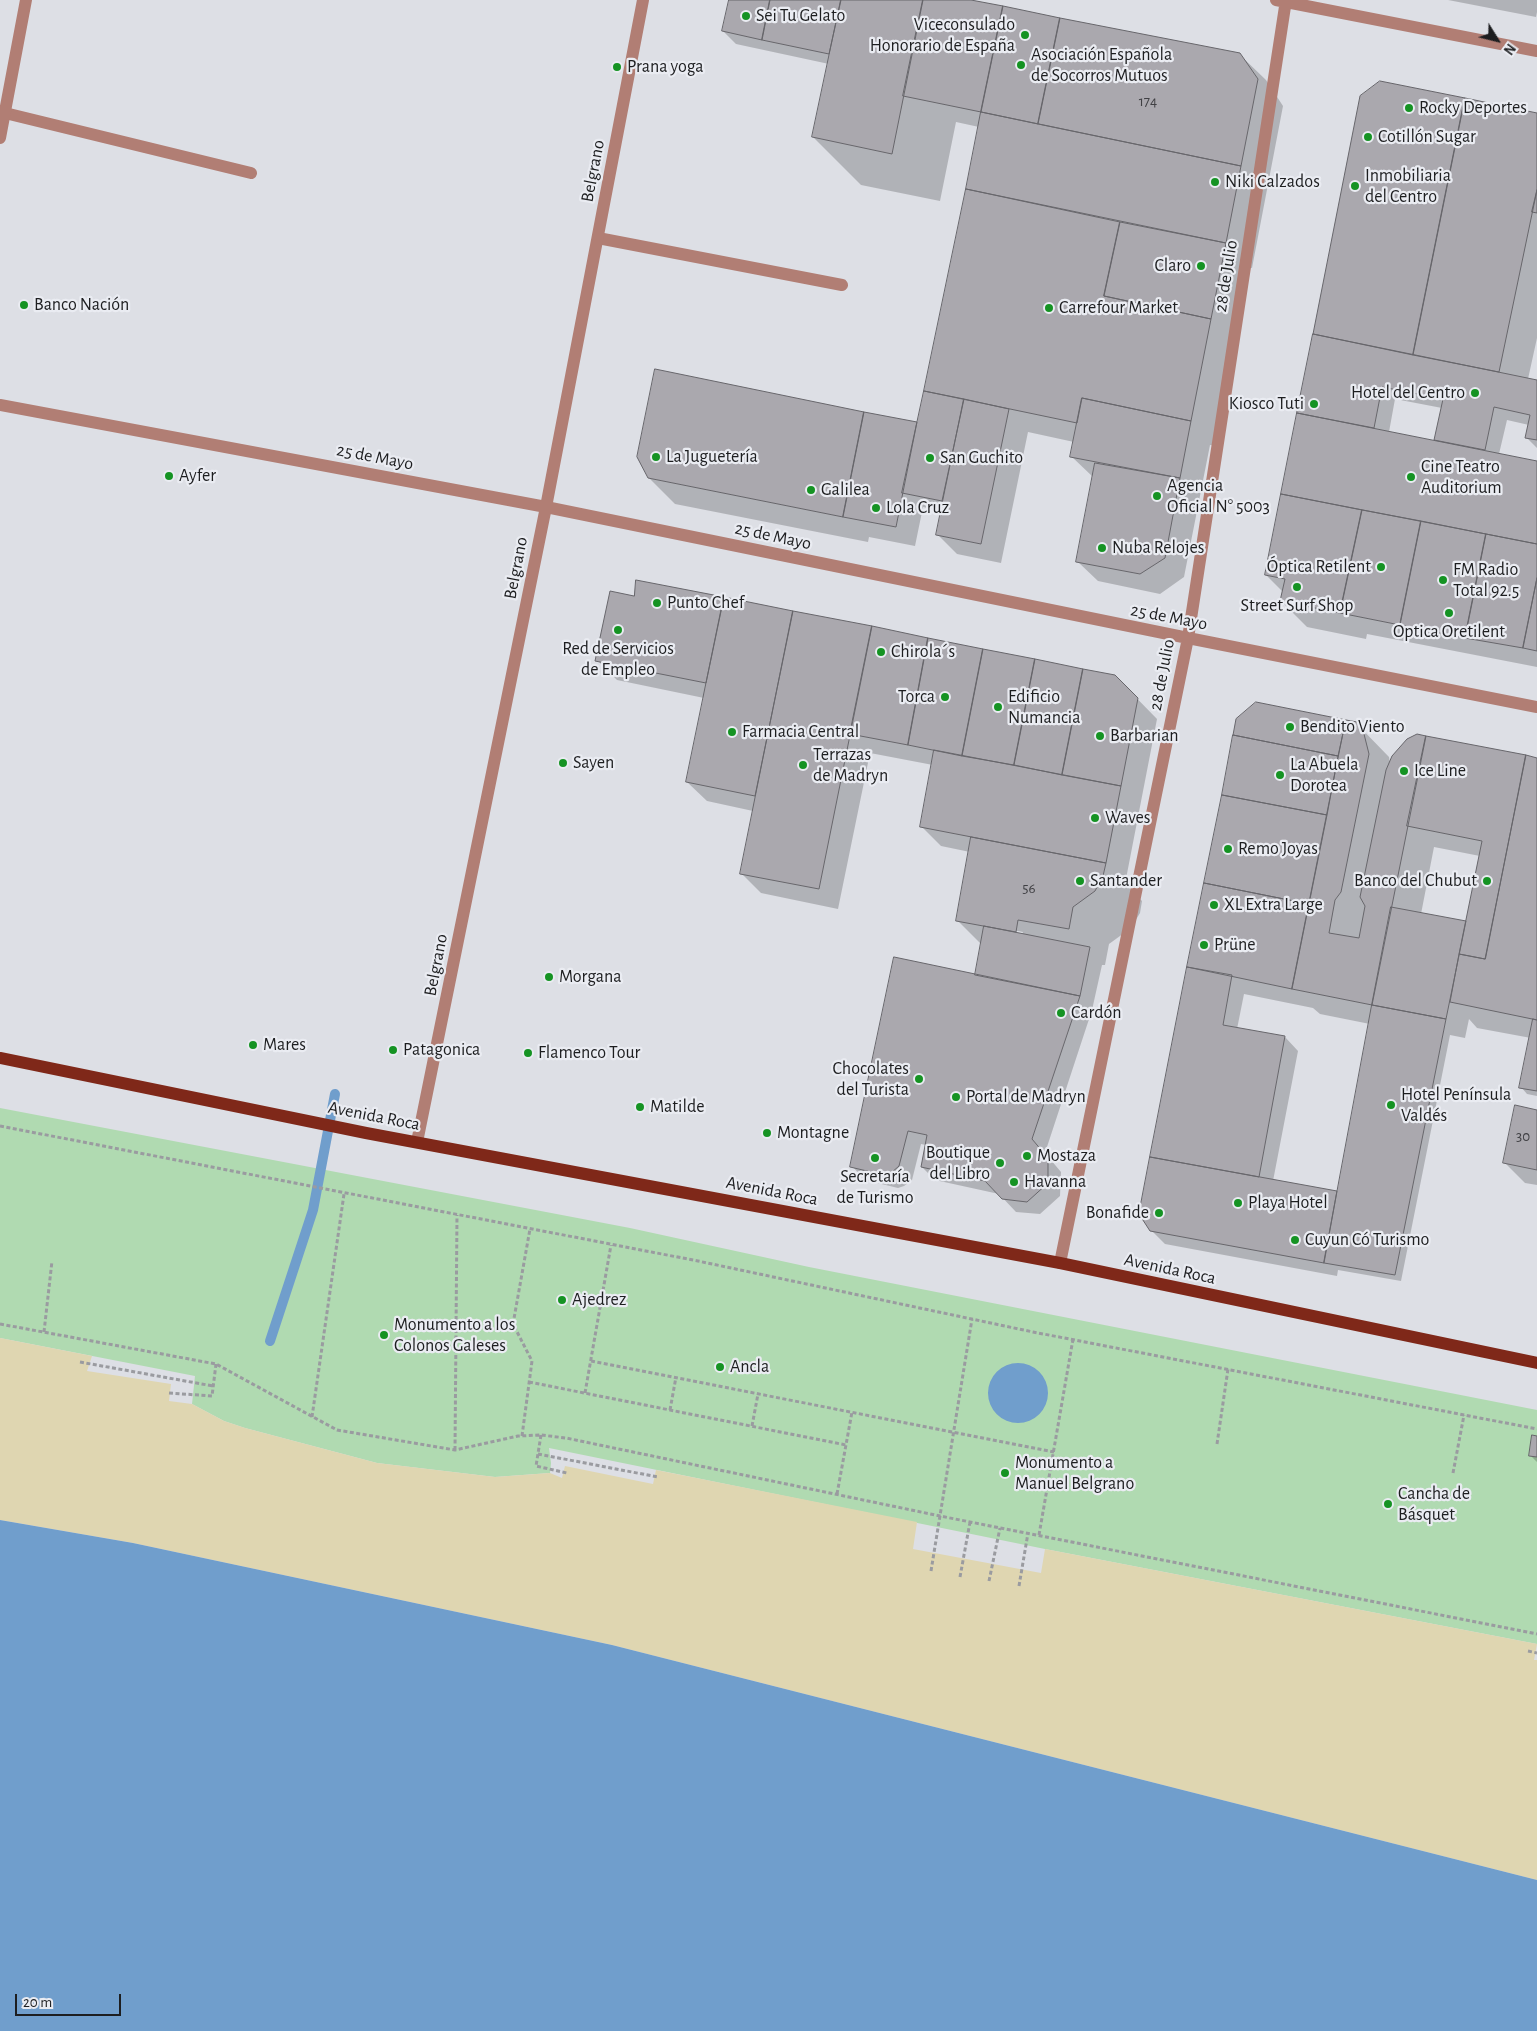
<!DOCTYPE html>
<meta charset="utf-8">
<style>
body{margin:0}
#map{position:relative;width:1537px;height:2031px;overflow:hidden;background:#dddfe5;font-family:"Alegreya Sans",sans-serif}
canvas{display:block}
.north{position:absolute;left:1472px;top:15px;width:50px;height:50px;-webkit-text-stroke:4px #eaecf2;paint-order:stroke;rotate:126deg;font-size:14px;font-weight:700;line-height:20px;text-align:center;color:#1d1e20}
.north::after{content:'';display:block;margin:auto;width:18px;height:22px;background:#1d1e20;clip-path:polygon(50% 0,100% 100%,50% 72%,0 100%)}
.scale{position:absolute;left:15px;top:1994px;width:106px;height:22px;box-sizing:border-box;border:2px solid #1d1e20;border-top:0;padding-left:6px;font-size:15px;line-height:18px;white-space:nowrap;color:#1d1e20;-webkit-text-stroke:4px #eaecf2;paint-order:stroke}
</style>
<div id="map">
<canvas width="1537" height="2031"></canvas>
<div class="north">N</div>
<div class="scale">20 m</div>
</div>
<script>
const g = document.querySelector('canvas').getContext('2d');
g.lineJoin = 'round';
function fill(path, color) { g.fillStyle = color; g.fill(path, 'evenodd'); }
function strokePath(path, color, width, dash) { g.strokeStyle = color; g.lineWidth = width; g.lineCap = dash ? 'butt' : 'round'; g.setLineDash(dash || []); g.stroke(path); }
function label(font, color, halo, rows, align = 'center') {
  g.font = font + ' "Alegreya Sans",sans-serif'; g.lineWidth = 4.5; g.setLineDash([]); g.textBaseline = 'middle'; g.strokeStyle = halo; g.fillStyle = color; for (const [text, x, y, turn = 0] of rows) {
    g.save(); g.translate(x, y); g.rotate((+turn || 0) * Math.PI / 180); g.textAlign = isNaN(turn) ? turn : align; if (halo) g.strokeText(text, 0, 0); g.fillText(text, 0, 0); g.restore();
  }
}
fill(new Path2D(`
 M0 1108 630 1228 809 1267 1537 1410V1644L1045 1549 549 1448 551 1463 550 1473 495 1477 377 1463 245 1428 224 1421 192 1404 195 1376 0 1338Z`), '#b0dab1');
fill(new Path2D(`
 M0 1338 92 1356 87 1371 171 1384 169 1401 192 1404 224 1421 245 1428 377 1463 495 1477 550 1473 562 1478 565 1466 653 1484 656 1470 917 1522 913 1549 1041 1573 1045 1549 1537 1644 1534 1660H1537V1880L612 1645 133 1543 0 1520Z`), '#dfd6b1');
fill(new Path2D(`
 M988 1393a30 30 0 1 1 60 0a30 30 0 1 1-60 0Z
 M0 1520 133 1543 612 1645 1537 1880V2031H0Z`), '#709ecc');
fill(new Path2D(`
 M730 0H965L1239 54 1266 80 1283 106 1252 268 1245 267 1217 446 1210 445 1184 577 1160 594 1098 581 1078 562 1093 477 1071 456 1074 442 1028 432 1001 563 957 554 937 534 942 511 923 507 915 546 869 537 868 542 675 504 649 478 916 424 918 425 979 127 956 122 940 201 861 185 813 137 829 64 736 44 723 31Z
 M1448 0H1537V12L1536 17Z
 M1361 96 1537 114V338L1528 379 1537 381V448L1526 437 1529 425 1507 420 1499 454 1537 462V667L1367 634 1366 639 1307 627 1281 601 1283 592 1266 575ZM1395 399 1442 408 1435 440 1438 442 1389 432Z
 M637 581 1115 676 1157 719 1125 884 1142 901 1140 913 1131 928 1109 944 1105 965H1102L1092 1010 1045 1153 1061 1172 1060 1196 1040 1214 1016 1212 999 1194 935 1180 922 1167 926 1145 921 1144 912 1180 904 1186 898 1188 865 1180 852 1166 976 977 982 945 957 920 970 852 941 846 921 826 933 765 870 753 838 909 761 893 741 873 753 811 707 801 687 782 704 698 617 680 597 660 634 598ZM997 927 1023 932 1022 935 997 930Z
 M1238 719 1346 721 1356 723 1389 757 1390 763 1537 759V1096L1527 1094 1521 1087 1531 1038 1477 1028 1469 1019 1465 1038 1450 1035 1401 1281 1338 1270 1337 1276 1165 1244 1151 1230ZM1434 847 1480 856 1467 923 1421 914ZM1244 994 1313 1008 1320 1014 1370 1024 1338 1193 1273 1181 1298 1051 1285 1037 1237 1029Z
 M1537 1111V1185L1525 1183 1505 1163Z
 M1537 1437V1462L1530 1455Z`), '#0003');
strokePath(new Path2D(`
 M270 1341 313 1210 335 1094`), '#709ecc', 10);
const building = new Path2D(`
 M729 0H770L762 40 722 31Z
 M770 0H841L829 54 762 40Z
 M841 0H923L892 154 812 137Z
 M923 0H971L1003 6 981 112 903 96Z
 M1003 6 1060 18 1038 124 981 112Z
 M1060 18 1240 53 1258 79 1241 166 1038 124Z
 M1380 81 1465 98 1413 355 1313 334 1360 96Z
 M1465 98 1537 113V190L1499 372 1413 355Z
 M981 112 1241 166 1226 243 966 189Z
 M966 189 1120 222 1104 296 1211 319 1191 421 1082 398 1077 423 924 391Z
 M1537 190V213L1532 212Z
 M1120 222 1226 243 1211 319 1104 296Z
 M1313 334 1537 380V440L1525 438 1530 415 1494 407 1485 450 1434 440 1443 399 1382 387 1374 428 1297 413Z
 M655 369 864 412 843 517 648 478 637 457Z
 M924 391 964 399 942 501 902 493Z
 M1082 398 1191 421 1180 478 1070 457Z
 M964 399 1009 409 981 544 936 535Z
 M864 412 917 422 896 527 843 517Z
 M1297 413 1537 461V544L1281 494Z
 M1095 463 1180 478 1165 558 1140 574 1076 562Z
 M1281 494 1362 510 1340 613 1280 601 1285 579 1265 575Z
 M1362 510 1421 521 1400 625 1340 613Z
 M1421 521 1486 534 1465 638 1400 625Z
 M1486 534 1537 544V578L1523 648 1465 638Z
 M1537 578V651L1523 648Z
 M636 580 724 597 706 683 595 661 610 591 634 596Z
 M724 597 793 611 755 796 686 782Z
 M793 611 872 626 819 889 740 874Z
 M872 626 928 638 908 745 850 734Z
 M928 638 983 649 962 756 908 745Z
 M983 649 1035 659 1014 765 962 756Z
 M1035 659 1083 669 1062 775 1014 765Z
 M1083 669 1115 675 1138 698 1121 786 1062 775Z
 M1256 702 1346 720 1338 756 1233 735 1236 719Z
 M1346 720 1357 722 1363 730 1369 754 1341 892 1335 900 1329 933 1359 938 1365 906 1360 897 1386 770 1392 756 1407 739 1417 734 1426 736 1372 1005 1292 989Z
 M1233 735 1338 756 1327 815 1222 795Z
 M1426 736 1526 755 1485 959 1459 954 1482 841 1407 826Z
 M934 750 1121 786 1106 863 920 827Z
 M1526 755 1537 758V1020L1450 1002 1459 954 1485 959Z
 M1222 795 1327 815 1309 904 1204 883Z
 M971 837 1106 863 1103 876 1095 891 1073 907 1069 929 1018 920 1016 932 956 921Z
 M1204 883 1309 904 1292 989 1187 967Z
 M1391 907 1466 921 1446 1019 1372 1005Z
 M984 926 1090 947 1080 996 975 975Z
 M894 957 1080 996 1032 1139 1048 1158V1183L1027 1202 1002 1199 985 1181 921 1167 927 1135 908 1131 899 1166 891 1173 884 1175 850 1167Z
 M1187 967 1232 975 1223 1025 1285 1036 1259 1177 1150 1157Z
 M1372 1005 1446 1019 1395 1275 1324 1263Z
 M1533 1019 1537 1020V1091L1519 1088Z
 M1515 1105 1537 1110V1170L1503 1163Z
 M1150 1157 1337 1191 1324 1263 1150 1231 1139 1214Z
 M1532 1435 1537 1436V1457L1529 1456Z`);
fill(building, '#aaa8ae');
strokePath(building, '#67666b', 1);
strokePath(new Path2D(`
 M0 1126 698 1261 1033 1332 1537 1429
 M0 1324 216 1364 337 1430 455 1450 518 1436 541 1435 566 1438 940 1516 1537 1634
 M44 1332 52 1261
 M591 1361 1054 1452
 M80 1362 213 1386
 M529 1382 846 1445
 M169 1393 212 1396 216 1364
 M585 1393 611 1245
 M670 1410 676 1377
 M312 1417 344 1194
 M752 1426 758 1394
 M541 1435 536 1466 567 1473
 M522 1436 532 1361 513 1324 530 1229
 M1217 1444 1228 1369
 M455 1450 457 1215
 M538 1454 658 1477
 M1453 1473 1464 1415
 M837 1494 852 1412
 M1039 1535 1073 1339
 M931 1571 972 1319
 M960 1577 970 1522
 M989 1581 1000 1528
 M1019 1586 1028 1533
 M1528 1651 1537 1653`), '#9a9ba0', 3, [4, 2.5]);
strokePath(new Path2D(`
 M5 113 251 173
 M598 238 842 285`), '#b17e74', 12);
strokePath(new Path2D(`
 M1276 0 1537 51
 M0 138 26 0
 M0 405 546 507 1188 638 1537 707
 M417 1142 546 507 643 0
 M1060 1263 1188 638 1286 0`), '#b17e74', 12);
strokePath(new Path2D(`
 M0 1058 366 1133 1060 1263 1537 1363`), '#7f2819', 12);
for (const [x, y, r, color] of [
 [746,16,5,"#159323"],
 [1025,35,5,"#159323"],
 [1021,65,5,"#159323"],
 [617,67,5,"#159323"],
 [1409,108,5,"#159323"],
 [1368,137,5,"#159323"],
 [1215,182,5,"#159323"],
 [1355,186,5,"#159323"],
 [1201,266,5,"#159323"],
 [24,305,5,"#159323"],
 [1049,308,5,"#159323"],
 [1475,393,5,"#159323"],
 [1314,404,5,"#159323"],
 [656,457,5,"#159323"],
 [930,458,5,"#159323"],
 [169,476,5,"#159323"],
 [1411,477,5,"#159323"],
 [811,490,5,"#159323"],
 [1157,496,5,"#159323"],
 [876,508,5,"#159323"],
 [1102,548,5,"#159323"],
 [1381,567,5,"#159323"],
 [1443,580,5,"#159323"],
 [1297,587,5,"#159323"],
 [657,603,5,"#159323"],
 [1449,613,5,"#159323"],
 [618,630,5,"#159323"],
 [881,652,5,"#159323"],
 [945,697,5,"#159323"],
 [998,707,5,"#159323"],
 [1290,727,5,"#159323"],
 [732,732,5,"#159323"],
 [1100,736,5,"#159323"],
 [563,763,5,"#159323"],
 [803,765,5,"#159323"],
 [1404,771,5,"#159323"],
 [1280,775,5,"#159323"],
 [1095,818,5,"#159323"],
 [1228,849,5,"#159323"],
 [1080,881,5,"#159323"],
 [1487,881,5,"#159323"],
 [1214,905,5,"#159323"],
 [1204,945,5,"#159323"],
 [549,977,5,"#159323"],
 [1061,1013,5,"#159323"],
 [253,1045,5,"#159323"],
 [393,1050,5,"#159323"],
 [528,1053,5,"#159323"],
 [919,1079,5,"#159323"],
 [956,1097,5,"#159323"],
 [1391,1105,5,"#159323"],
 [640,1107,5,"#159323"],
 [767,1133,5,"#159323"],
 [1027,1156,5,"#159323"],
 [875,1158,5,"#159323"],
 [1000,1163,5,"#159323"],
 [1014,1182,5,"#159323"],
 [1238,1203,5,"#159323"],
 [1159,1213,5,"#159323"],
 [1295,1240,5,"#159323"],
 [562,1300,5,"#159323"],
 [384,1335,5,"#159323"],
 [720,1367,5,"#159323"],
 [1005,1473,5,"#159323"],
 [1388,1504,5,"#159323"]
]) { const dot = new Path2D(); dot.arc(x, y, r, 0, 2 * Math.PI); g.fillStyle = color; g.fill(dot); strokePath(dot, '#eaecf2', 2); }
label('15px', '#404044', null, [
 ["174",1148,101],
 ["56",1029,888],
 ["30",1523,1136]
]);
label('18px', '#1d1e20', '#eaecf2', [
 ["Sei Tu Gelato",756,16],
 ["Viceconsulado",1015,25,"right"],
 ["Honorario de España",1015,46,"right"],
 ["Asociación Española",1031,55],
 ["de Socorros Mutuos",1031,76],
 ["Prana yoga",627,67],
 ["Rocky Deportes",1419,108],
 ["Cotillón Sugar",1378,137],
 ["Inmobiliaria",1365,176],
 ["del Centro",1365,197],
 ["Niki Calzados",1225,182],
 ["Claro",1191,266,"right"],
 ["Banco Nación",34,305],
 ["Carrefour Market",1059,308],
 ["Hotel del Centro",1465,393,"right"],
 ["Kiosco Tuti",1304,404,"right"],
 ["La Juguetería",666,457],
 ["San Guchito",940,458],
 ["Cine Teatro",1421,467],
 ["Auditorium",1421,488],
 ["Ayfer",179,476],
 ["Agencia",1167,486],
 ["Oficial N° 5003",1167,507],
 ["Galilea",821,490],
 ["Lola Cruz",886,508],
 ["Nuba Relojes",1112,548],
 ["Óptica Retilent",1371,567,"right"],
 ["FM Radio",1453,570],
 ["Total 92.5",1453,591],
 ["Punto Chef",667,603],
 ["Street Surf Shop",1297,606,"center"],
 ["Optica Oretilent",1449,632,"center"],
 ["Red de Servicios",618,649,"center"],
 ["de Empleo",618,670,"center"],
 ["Chirola´s",891,652],
 ["Torca",935,697,"right"],
 ["Edificio",1008,697],
 ["Numancia",1008,718],
 ["Bendito Viento",1300,727],
 ["Farmacia Central",742,732],
 ["Barbarian",1110,736],
 ["Terrazas",813,755],
 ["de Madryn",813,776],
 ["Sayen",573,763],
 ["La Abuela",1290,765],
 ["Dorotea",1290,786],
 ["Ice Line",1414,771],
 ["Waves",1105,818],
 ["Remo Joyas",1238,849],
 ["Santander",1090,881],
 ["Banco del Chubut",1477,881,"right"],
 ["XL Extra Large",1224,905],
 ["Prüne",1214,945],
 ["Morgana",559,977],
 ["Cardón",1071,1013],
 ["Mares",263,1045],
 ["Patagonica",403,1050],
 ["Flamenco Tour",538,1053],
 ["Chocolates",909,1069,"right"],
 ["del Turista",909,1090,"right"],
 ["Hotel Península",1401,1095],
 ["Valdés",1401,1116],
 ["Portal de Madryn",966,1097],
 ["Matilde",650,1107],
 ["Montagne",777,1133],
 ["Boutique",990,1153,"right"],
 ["del Libro",990,1174,"right"],
 ["Mostaza",1037,1156],
 ["Secretaría",875,1177,"center"],
 ["de Turismo",875,1198,"center"],
 ["Havanna",1024,1182],
 ["Playa Hotel",1248,1203],
 ["Bonafide",1149,1213,"right"],
 ["Cuyun Có Turismo",1305,1240],
 ["Ajedrez",572,1300],
 ["Monumento a los",394,1325],
 ["Colonos Galeses",394,1346],
 ["Ancla",730,1367],
 ["Monumento a",1015,1463],
 ["Manuel Belgrano",1015,1484],
 ["Cancha de",1398,1494],
 ["Básquet",1398,1515]
], 'left');
label('18px', '#1d1e20', '#eaecf2', [
 ["Belgrano",593,171,-79],
 ["28 de Julio",1226,276,-81],
 ["25 de Mayo",375,457,11],
 ["25 de Mayo",773,536,12],
 ["Belgrano",516,568,-79],
 ["25 de Mayo",1169,617,11],
 ["28 de Julio",1162,675,-79],
 ["Belgrano",436,965,-79],
 ["Avenida Roca",374,1116,11],
 ["Avenida Roca",772,1191,11],
 ["Avenida Roca",1170,1269,12]
]);
</script>
